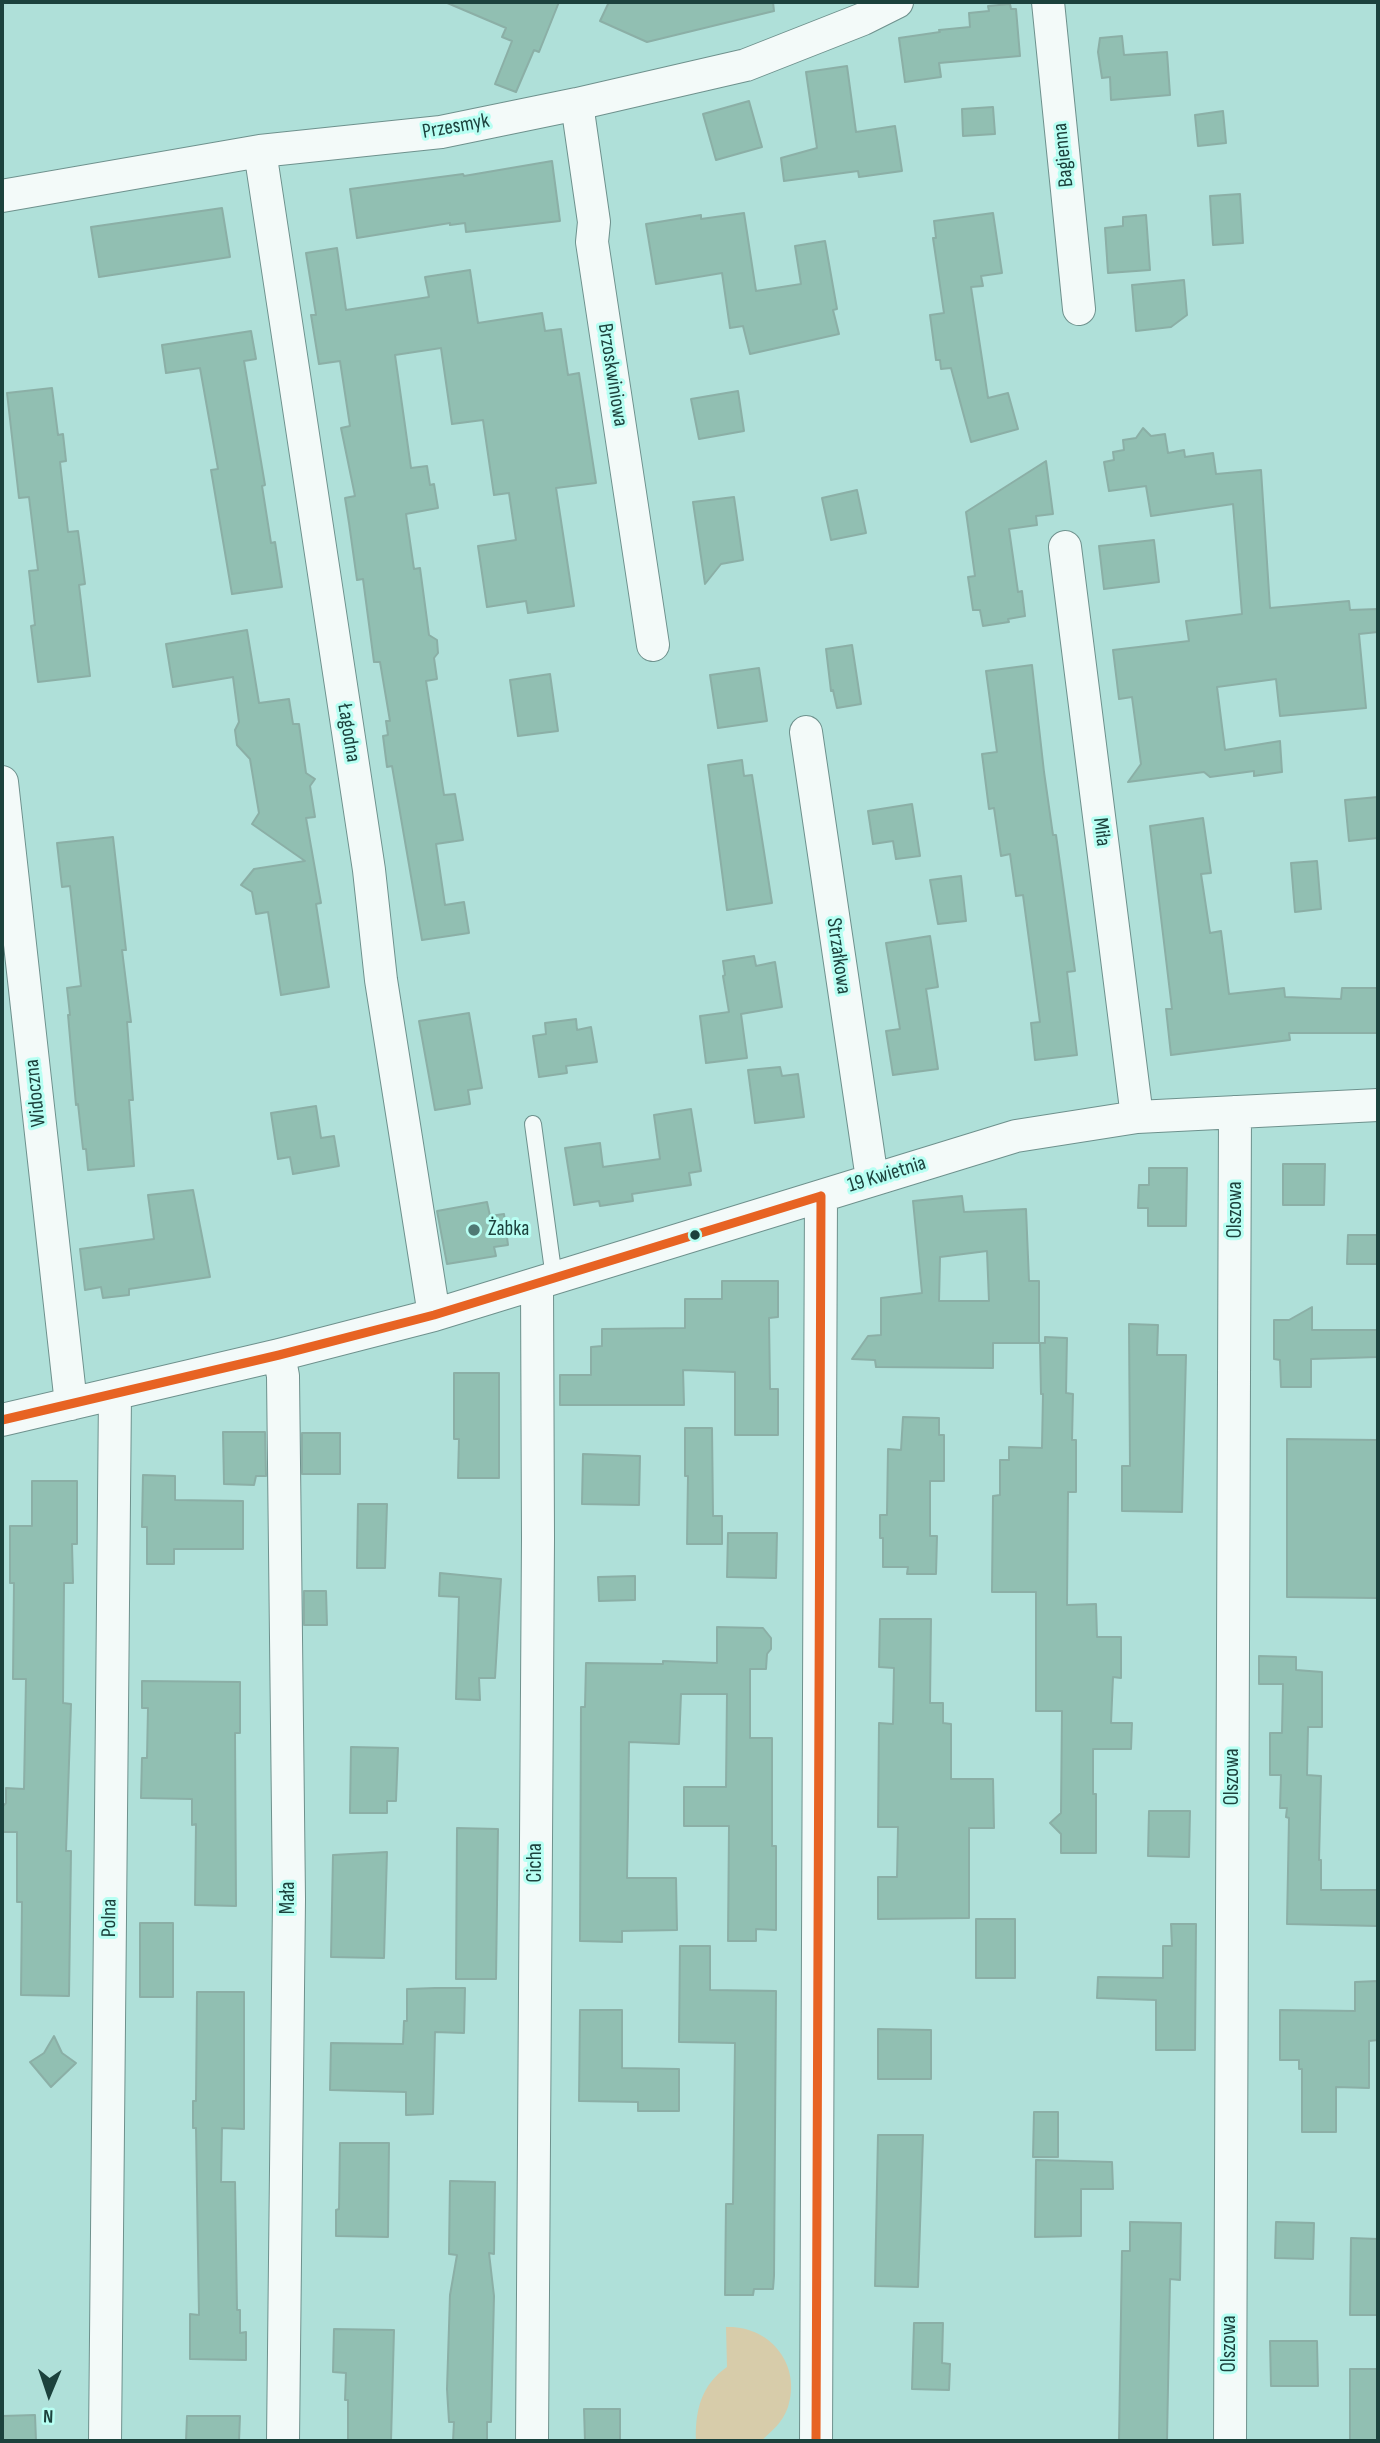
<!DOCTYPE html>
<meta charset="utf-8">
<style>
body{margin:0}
#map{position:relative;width:1380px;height:2443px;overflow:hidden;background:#afe0d9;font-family:"Sofia Sans Condensed",sans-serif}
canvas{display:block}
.frame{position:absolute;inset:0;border:4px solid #1c423d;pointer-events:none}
.north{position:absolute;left:14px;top:2359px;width:70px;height:70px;-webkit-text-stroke:5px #b8fff3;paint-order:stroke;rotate:182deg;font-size:19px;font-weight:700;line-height:28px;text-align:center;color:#1c423d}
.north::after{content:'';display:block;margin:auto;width:24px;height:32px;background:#1c423d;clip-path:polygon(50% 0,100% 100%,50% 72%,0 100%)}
</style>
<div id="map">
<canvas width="1380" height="2443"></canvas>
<div class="frame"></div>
<div class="north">N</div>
</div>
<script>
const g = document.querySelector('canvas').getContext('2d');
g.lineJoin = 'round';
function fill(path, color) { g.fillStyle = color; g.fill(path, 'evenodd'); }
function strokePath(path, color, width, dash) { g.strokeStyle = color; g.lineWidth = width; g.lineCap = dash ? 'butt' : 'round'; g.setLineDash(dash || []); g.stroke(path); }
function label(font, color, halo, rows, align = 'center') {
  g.font = font + ' "Sofia Sans Condensed",sans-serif'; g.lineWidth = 6; g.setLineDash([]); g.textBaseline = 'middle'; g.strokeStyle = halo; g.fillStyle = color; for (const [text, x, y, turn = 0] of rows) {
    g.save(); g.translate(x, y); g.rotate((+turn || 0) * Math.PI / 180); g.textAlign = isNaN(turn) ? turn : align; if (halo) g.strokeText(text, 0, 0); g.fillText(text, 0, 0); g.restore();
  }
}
fill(new Path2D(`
 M726 2327C770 2325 802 2365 788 2407 783 2422 772 2431 761 2441H696C695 2411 701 2385 727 2367Z`), '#d7ccaa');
const building = new Path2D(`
 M445 2H559L539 52 534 50 516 92 495 84 512 41 502 37 506 28Z
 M609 2H773L774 11 647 42 600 21Z
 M1010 4 1011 9H1016L1020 56 939 63 941 77 905 82 899 38 940 32 939 30 970 27 969 13 989 11 988 6Z
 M1122 36 1124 55 1167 52 1170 95 1111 100 1110 77 1102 78 1098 52 1100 38Z
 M847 66 856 132 895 126 902 171 859 177 858 171 784 181 781 158 817 148 806 72Z
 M749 101 762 147 716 160 703 114Z
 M993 107 995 134 963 136 962 109Z
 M1223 111 1226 143 1198 146 1195 115Z
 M552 161 560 221 466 232 465 223 450 225V223L357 238 350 189 463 174 464 176Z
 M1240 194 1243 243 1213 245 1210 196Z
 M222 208 230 257 99 277 91 227Z
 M744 213 756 291 801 284 795 246 825 241 837 309 833 310 839 334 750 354 743 326 730 328 722 273 656 284 646 224 701 215V219Z
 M993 213 1002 273 981 276 983 286 971 287 988 398 1008 393 1018 429 971 442 951 368 941 369 940 360H936L930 315 944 313 933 238H936L934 221Z
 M1146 215 1150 270 1108 273 1105 228 1123 226V217Z
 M337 248 346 310 429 297 425 277 470 270 478 323 542 313 545 331 561 329 568 375 579 373 596 483 556 488 574 606 528 613 526 601 487 607 478 546 516 540 509 493 494 495 483 420 452 424 441 348 395 355 411 468 427 466 430 485 434 484 438 508 406 514 414 569 420 568 429 635 437 640 438 653 434 658 437 679 426 681 444 795 455 794 463 840 436 844 445 905 464 902 469 933 422 940 392 766 387 767 383 736 388 735 386 721H390L380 662H374L363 579 357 580 349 523 345 498 355 496 341 428 350 426 340 361 319 364 311 315H316L306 253Z
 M1184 280 1187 315 1171 327 1136 331 1132 285Z
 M251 331 256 359 244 361 265 485 262 486 271 543 275 542 282 587 232 594 211 470 218 469 200 368 166 373 162 345Z
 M52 388 58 435 63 434 66 461 60 462 68 532 78 531 85 584 79 585 90 676 38 682 31 626 35 625 29 571 38 570 29 497 19 498 7 393Z
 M738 391 744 431 699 439 691 399Z
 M1143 428 1151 436 1165 434 1168 453 1184 450 1185 457 1213 453 1216 474 1261 470 1270 608 1349 601 1350 610 1378 609V632L1359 634 1366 708 1280 716 1276 679 1217 687 1225 750 1280 741 1282 772 1254 776V771L1210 777 1204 772 1128 782 1141 764 1132 697 1119 699 1113 650 1189 641 1186 621 1242 614 1233 504 1151 516 1146 486 1109 491 1104 462 1114 460 1113 452 1124 450 1123 440 1136 438Z
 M1046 461 1053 514 1036 516 1037 525 1009 529 1018 592 1022 591 1025 616 1008 619 1009 622 983 626 980 610H973L968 577 975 576 966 512Z
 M857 490 866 533 831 540 822 498Z
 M734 497 743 560 721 564 705 584 693 502Z
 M1154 540 1159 582 1104 589 1099 546Z
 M247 630 259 703 289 699 293 724H299L306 773 315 779 310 786 315 817 306 818 321 903 316 904 329 987 281 995 268 912 256 914 252 892 241 885 254 869 305 861 252 824 259 813 250 759 237 745 235 730 239 722 233 677 173 687 166 644Z
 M852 645 861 704 837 708 833 690 831 691 826 649Z
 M1032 665 1044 772 1053 835H1056L1075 971 1067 972 1077 1055 1035 1060 1031 1023 1040 1022 1023 895 1016 896 1010 854 1001 856 994 808 989 809 982 754 997 752 986 671Z
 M759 668 767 721 718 728 710 675Z
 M550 674 558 731 518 736 510 680Z
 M742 760 744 776 752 775 772 903 727 910 708 765Z
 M1378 797V838L1349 841 1345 800Z
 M912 804 920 856 896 859 893 841 873 844 868 811Z
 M1203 818 1211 873 1201 874 1210 933 1221 931 1229 994 1284 988 1285 997 1341 999 1342 988H1378V1033H1289L1290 1040 1171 1055 1166 1009H1172L1150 826Z
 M113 837 126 950H122L131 1022H127L133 1100H129L134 1166 88 1170 86 1149H83L78 1104 76 1105 68 1015H70L67 988 81 986 70 886 62 887 57 843Z
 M1317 861 1321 909 1295 912 1291 863Z
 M961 876 966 921 938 924 930 880Z
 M930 936 938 987 926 989 938 1069 893 1075 886 1031 900 1029 886 943Z
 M754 956 756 966 775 962 782 1007 741 1014 747 1058 706 1063 700 1016 729 1012 723 976 725 975 723 961Z
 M469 1013 482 1088 468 1090 470 1104 435 1110 419 1021Z
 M576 1019 577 1030 591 1027 597 1062 566 1066 567 1073 539 1077 533 1036 546 1034 545 1023Z
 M780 1067 782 1076 798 1074 804 1117 755 1123 748 1070Z
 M316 1106 321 1138 334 1136 339 1166 293 1174 290 1157 278 1159 271 1113Z
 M691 1109 701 1171 689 1173 691 1185 632 1194 633 1201 600 1206 599 1201 574 1205 565 1148 600 1143 603 1167 660 1159 654 1115Z
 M1283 1164H1325L1324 1205H1283Z
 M1149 1168H1187L1186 1226H1148V1208H1138L1139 1185H1149Z
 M193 1190 210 1277 129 1289V1295L103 1298 101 1287 85 1290 80 1249 154 1239 148 1195Z
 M962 1196 964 1212 1026 1209 1029 1281H1039V1343H993V1368L876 1367 875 1360 852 1359 868 1336 881 1335V1298L922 1293 913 1201ZM987 1251 989 1301H939L940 1257Z
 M487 1202 490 1216 504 1214 508 1245 494 1247 496 1256 447 1264 437 1211Z
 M1348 1235H1378L1377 1264H1347Z
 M722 1281H778V1317L769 1318 770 1389H778V1435H735V1372L683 1370 684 1405H560V1375H591V1347L602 1346V1329L685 1328V1299H722Z
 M1312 1307V1330H1378V1357L1311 1359V1387H1281L1280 1360 1274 1359V1320H1289Z
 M1129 1324 1158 1325 1157 1355H1186L1182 1512 1122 1511V1466H1130Z
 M1045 1337 1067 1338 1066 1393 1073 1394 1072 1440H1076V1492H1068L1067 1605 1096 1604 1097 1637H1121V1678L1113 1677 1111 1723H1132L1131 1749H1093V1794H1096V1853H1061V1834L1050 1823 1061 1813 1062 1711H1036V1592H992L993 1496 1000 1495V1460H1009V1447L1042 1448 1043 1394H1041L1040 1343H1045Z
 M454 1373H499V1478H458L459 1439H454Z
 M903 1417 939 1418V1435H944V1481H930V1536H937L936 1574H907L908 1567H883V1538H880V1515H887L888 1449 901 1450Z
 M685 1428H712L713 1516H722V1544H687L688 1476H685Z
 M223 1432H265L266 1476H256L254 1485 224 1484Z
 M302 1433H340V1474H302Z
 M1287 1439 1378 1440V1598L1287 1597Z
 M583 1454 640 1456 639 1505 582 1504Z
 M143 1475 175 1476V1500L243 1501V1549H174V1564H147V1527H142Z
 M32 1481H77V1544H72L73 1583H64L63 1703 71 1704 66 1851H71L69 1996 21 1995 22 1902H17V1832H2V1807L6 1803V1788L24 1789 26 1679H13L14 1583H10V1526H32Z
 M358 1504H387L385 1568H357Z
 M728 1533H777L776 1578 727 1577Z
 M440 1573 501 1579 495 1678H479L480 1700 456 1699 459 1597 439 1596Z
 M635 1576V1600L599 1601 598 1577Z
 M304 1591H326L327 1625H304Z
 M880 1619H931L930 1703H943V1723L951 1724V1779H993L994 1828H969V1918L878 1919V1877H897L898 1827H878L879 1723 893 1724 894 1668 879 1667Z
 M717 1627 763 1628 771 1638V1649L767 1654 766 1669H750V1738H772V1846H776V1930L756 1929V1941H728L729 1826H684V1787H726L727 1694H681L679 1744 629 1742 628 1817 627 1878H676L677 1930 622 1931V1942L580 1941 581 1707H585L586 1663 663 1664V1661L717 1663Z
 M1259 1656 1296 1657V1670L1322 1672V1727H1308L1307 1775 1321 1776 1319 1860H1321V1890H1378V1926L1287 1924 1289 1818 1286 1817 1287 1808H1280L1281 1775H1270V1733H1282L1283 1684H1259Z
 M142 1681 240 1682V1733H235L236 1906 195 1905 196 1824 192 1825V1799L141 1798 142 1758H147L148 1708H142Z
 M351 1747 398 1748 396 1801H387V1813H350Z
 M1149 1811H1190L1189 1857 1148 1856Z
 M457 1828 498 1829 496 1979H456Z
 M387 1852 384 1958 331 1957 333 1855Z
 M976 1919H1015V1978H976Z
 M140 1923H173V1997H140Z
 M1171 1924H1196L1195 2050H1156V2000L1097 1998 1098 1977 1163 1978V1946H1172Z
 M680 1946H710V1990L776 1991 774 2276 773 2289H754L753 2295H725L726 2204H733L735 2043 679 2042Z
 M1378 1981V2040L1369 2041V2088L1336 2087V2132H1302V2069H1299V2060H1280V2010L1355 2011V1982Z
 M435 1988H465L464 2033 435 2032 433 2114 406 2115V2092L330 2090 331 2043 403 2044 404 2021H407V1989Z
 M197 1992H244V2129L222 2128 221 2182H235L237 2310H240V2333L246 2332V2360L190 2359V2314L199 2315 196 2128H193V2101H196Z
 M580 2010H622V2068L679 2069V2111H638V2102L579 2101Z
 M878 2029 931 2030V2079H878Z
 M54 2036 62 2053 76 2063 51 2087 30 2062 44 2053Z
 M1034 2112H1058V2157H1033Z
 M878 2135H923L918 2287 875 2286Z
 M340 2143H389L388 2237 336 2236V2210L339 2209Z
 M1036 2160 1112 2162 1113 2189H1081V2236L1035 2237Z
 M450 2181 495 2182 494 2254 489 2253 494 2296 491 2422H487V2441H453L454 2422H449L447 2389 450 2295 457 2255 449 2254Z
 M1130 2222 1181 2223 1180 2280 1170 2279 1167 2441H1119L1122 2251H1130Z
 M1276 2222 1314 2223 1313 2259 1275 2258Z
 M1351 2238 1378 2239V2315H1350Z
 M914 2323H943L942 2363 950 2364 949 2390 912 2389Z
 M334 2329 394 2330 391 2441H348V2400H345L346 2373 333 2372Z
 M1270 2341H1317L1318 2386H1271Z
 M1350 2369H1378V2441H1350Z
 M584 2409H620V2441H585Z
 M35 2415 36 2441H2V2416Z
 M187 2416H240L239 2441H186Z`);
fill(building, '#91bfb2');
strokePath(building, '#8bafa6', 2);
const service = new Path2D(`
 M533 1124 554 1278`);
const minor = new Path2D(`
 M1048 2 1079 309
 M577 104 594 222 592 242 653 645
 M260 151 369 870 381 980 434 1315
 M2 196 260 151 441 132 577 104 746 65 863 19 897 2
 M1065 547 1137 1117
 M806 732 872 1179
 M2 782 71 1404
 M279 1355 283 1376 289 1899 283 2441
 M2 1420 279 1355 434 1315 1016 1136 1137 1117 1378 1105
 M105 2441 115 1394
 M532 2441 538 1539 537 1284
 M816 2441 821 1196
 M1230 2441 1235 1112`);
strokePath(service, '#6e918d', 18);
strokePath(minor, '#6e918d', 34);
strokePath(service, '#f3faf9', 16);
strokePath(minor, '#f3faf9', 32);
strokePath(new Path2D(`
 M2 1420 279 1355 434 1315 821 1196
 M816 2441 821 1196`), '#e76323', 9);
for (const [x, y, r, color] of [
 [474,1230,7,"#4f7974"],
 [695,1235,6,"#1c423d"]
]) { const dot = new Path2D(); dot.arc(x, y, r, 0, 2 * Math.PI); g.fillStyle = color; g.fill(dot); strokePath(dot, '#b8fff3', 2.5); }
label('21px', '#1c423d', '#b8fff3', [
 ["Przesmyk",456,127,-10],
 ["Bagienna",1064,155,-96],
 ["Brzoskwiniowa",612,375,81],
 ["Łagodna",348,733,81],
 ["Miła",1101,832,83],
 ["Strzałkowa",838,956,82],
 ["Widoczna",36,1093,-96],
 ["19 Kwietnia",887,1175,-17],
 ["Olszowa",1236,1210,-90],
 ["Olszowa",1233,1777,-90],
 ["Cicha",536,1863,-90],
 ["Mała",289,1898,-90],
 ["Polna",110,1918,-89],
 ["Olszowa",1230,2344,-90]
]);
label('21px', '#1c423d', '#b8fff3', [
 ["Żabka",488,1230]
], 'left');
</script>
